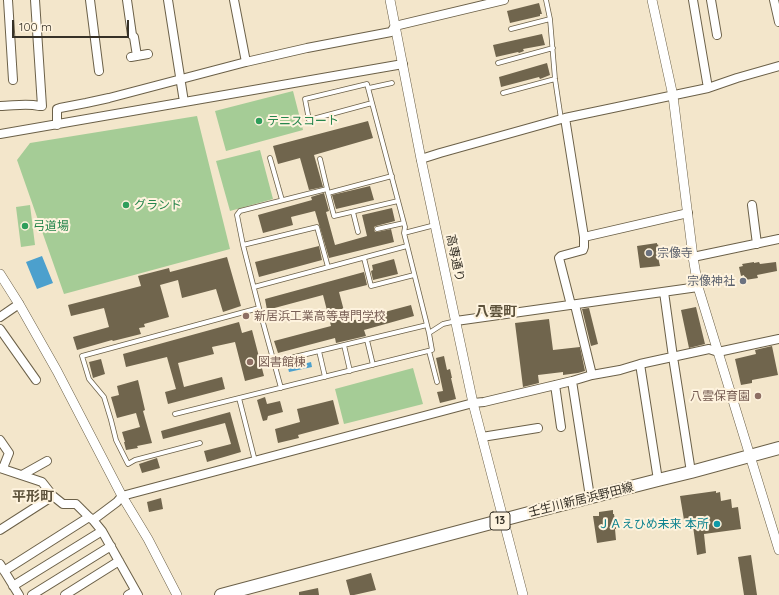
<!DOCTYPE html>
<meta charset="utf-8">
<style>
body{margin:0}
#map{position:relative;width:779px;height:595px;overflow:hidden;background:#f3e6cb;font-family:Quicksand,sans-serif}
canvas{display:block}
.scale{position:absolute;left:12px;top:20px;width:117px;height:18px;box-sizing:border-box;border:2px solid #363127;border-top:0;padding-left:5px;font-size:12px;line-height:14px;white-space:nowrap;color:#363127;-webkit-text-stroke:3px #fef3de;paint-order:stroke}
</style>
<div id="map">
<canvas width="779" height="595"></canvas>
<div class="scale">100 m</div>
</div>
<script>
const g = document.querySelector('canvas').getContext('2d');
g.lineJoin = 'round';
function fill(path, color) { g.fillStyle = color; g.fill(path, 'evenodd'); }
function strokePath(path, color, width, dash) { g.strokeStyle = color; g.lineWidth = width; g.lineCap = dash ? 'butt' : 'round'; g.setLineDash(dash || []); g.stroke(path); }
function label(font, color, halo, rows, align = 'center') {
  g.font = font + ' Quicksand,"Noto Sans JP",sans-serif'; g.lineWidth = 4; g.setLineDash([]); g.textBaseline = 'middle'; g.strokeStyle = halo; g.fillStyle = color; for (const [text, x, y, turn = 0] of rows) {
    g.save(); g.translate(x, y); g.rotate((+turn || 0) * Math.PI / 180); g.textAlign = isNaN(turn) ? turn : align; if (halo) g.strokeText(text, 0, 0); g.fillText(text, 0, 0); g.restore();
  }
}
fill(new Path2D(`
 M293 91 303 130 226 151 215 111Z
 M197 116 230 249 64 294 17 160 30 143Z
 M260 150 273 199 230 211 216 161Z
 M30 205 35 245 21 247 16 207Z
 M413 368 423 404 344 424 335 389Z`), '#a5cc96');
fill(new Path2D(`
 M42 256 53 283 37 289 26 262Z
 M311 362 312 367 289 372 288 368Z`), '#4ca0cd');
fill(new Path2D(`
 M539 3 542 14H540V16L510 23 507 11Z
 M542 34 545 45 523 49 524 51 519 53 518 52 496 57 493 45Z
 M547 63 550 75 540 79 539 77 501 87 499 77Z
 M368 121 373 138 314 155 323 187 309 190 300 158 278 164 273 146Z
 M370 186 374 200 336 209 332 195Z
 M324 193 329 211 326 212 335 245 367 236 362 215 392 208 395 221 376 226 374 227V229L375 232H377L391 229 394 242 329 258 315 211 291 217 293 225 263 233 258 215 312 200 311 197Z
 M657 243V245L658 244 660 257H658L660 266 640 268 637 246Z
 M319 246 322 260 259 277 255 262Z
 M227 257 241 306 223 312 216 289 182 298 178 280 160 285 169 317 144 324 145 327 139 328 141 334 113 341 112 340 77 350 73 337 109 327 104 308 71 316 68 305 141 286 138 276 169 268 170 272Z
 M394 259 398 274 373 280 371 271 373 270 372 265Z
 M754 262V263L759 262 760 264 776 262 777 271 757 275 758 278 745 280 744 275 741 276 739 267 743 266 742 264Z
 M364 272 367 285 339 292 347 322 411 305 414 316 364 330 366 336 336 343 335 338 278 353 274 341 331 326 323 295 267 310 265 299Z
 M696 307 705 344 689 348 681 310Z
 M589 308 598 344 591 346 582 309Z
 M549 319 553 350 580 347 585 371 578 373 563 375V372L538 375 539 383 523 387 515 323Z
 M239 322 242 333 252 330 264 376 245 381 235 342 212 347 214 354 178 363 184 387 222 377 225 389 168 404 165 392 176 389 167 357 126 367 123 354Z
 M772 346 778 375 752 380V383L741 385 735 359 756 354 755 350Z
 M444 356 447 370 450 369 452 378H451L456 399 440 403 437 392 443 391 436 358Z
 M101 359 105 374 93 378 89 362Z
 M138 380 145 410 143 411 152 443 137 446 138 448 126 450 124 442H125L122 432 140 427 136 413 117 418 111 397 119 395 117 386Z
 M265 397 267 404 280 401 283 412 268 416 267 420 263 421 262 418 257 400Z
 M333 400 339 424 298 435 299 438 278 443 275 429 300 422 297 409Z
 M230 412 241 452 207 462 204 451 231 444 225 423 163 439 161 431Z
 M157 458 160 468 142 473 139 464Z
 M716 491V493L720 492 721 501 731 499 732 508 738 507 741 529 704 534 706 553 697 555 692 519 684 520 680 496Z
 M161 498 163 509 149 512 147 502Z
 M613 510V514H614L616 529H615L616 540 597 543 593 516H599V512Z
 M751 555 757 595H744L738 557Z
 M371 573 376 590 354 595H350L346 580Z
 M318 588 319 595H299V592Z`), '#70654d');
const service = new Path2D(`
 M546 0 550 19 555 79 561 119
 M511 29 550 19
 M498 63 553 48
 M369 88 392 83
 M503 93 555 79
 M372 103 309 120 305 99 367 84 405 227 404 233
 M270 158 282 200
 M320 159 328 193 392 176
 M327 189 240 211 237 215 243 245 317 227 328 267
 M328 193 334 216 398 201
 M353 212 358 232
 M435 225 404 233 429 333 443 324 456 321
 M377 229 404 223
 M364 258 371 286 414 275
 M254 287 407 246
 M259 308 281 388
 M367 340 373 365
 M344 345 350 371
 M429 351 437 382
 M274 362 319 351
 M325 377 319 351 427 325
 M239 398 255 461
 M175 414 432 350 429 333
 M200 443 135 460 128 464 116 440 111 420 104 397 89 379 82 356 259 308 243 245`);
const minor = new Path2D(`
 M8 0 13 80
 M35 0 42 106
 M90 0 99 71
 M127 0 132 35 134 37 137 56
 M168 0 184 102
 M234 0 246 62
 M693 0 708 88
 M711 0 717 35
 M774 0 779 22
 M131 57 148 54
 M0 106C13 106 26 103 39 106
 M565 118 584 237V247L583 250 561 256 559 258 571 305
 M57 125V109L60 108 86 103 109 98 246 62 307 48 391 32 395 26 504 0
 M0 134 403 64
 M421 159 440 153 565 118 708 88 737 78 779 66
 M752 205 757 244
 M584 237 688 213
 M693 257 779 239
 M664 292 673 357 691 472
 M575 305 592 375
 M0 317 19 304
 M456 321 698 287
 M0 329 36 380
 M640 364 658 480
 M572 381 590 497
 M555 385 561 427
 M482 437 538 428
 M0 440 9 453 3 468
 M0 468 42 482 53 496
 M22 475 47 461
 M93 520 117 502 122 496 473 403 484 402 572 381 592 375 620 370 640 364 709 349 718 352 779 339
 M0 530 53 496 63 504H76L89 517 93 520 102 531 138 595
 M0 564 19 595
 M4 571 89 517
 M13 586 102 531
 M32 595 111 546
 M65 595 119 561
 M128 595 135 591`);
const tertiary = new Path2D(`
 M390 0 421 159 473 403 523 595
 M652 0 673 96 693 257 698 287 779 550
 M0 274 19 304 57 371 122 496 148 539 177 595`);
const primary = new Path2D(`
 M221 595 525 514 658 480 691 472 779 448`);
strokePath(service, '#6b6048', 5.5);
strokePath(minor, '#6b6048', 10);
strokePath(tertiary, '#6b6048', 10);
strokePath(primary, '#6b6048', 14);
strokePath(service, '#fff', 4);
strokePath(minor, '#fff', 8);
strokePath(tertiary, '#fff', 9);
strokePath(primary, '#fff', 12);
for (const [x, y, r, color] of [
 [259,121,4,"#2e9e5b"],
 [126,205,4,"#2e9e5b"],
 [25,226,4,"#2e9e5b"],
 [649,253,4,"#6b7280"],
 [743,281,4,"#6b7280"],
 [246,316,4,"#8d6e63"],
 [250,362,4,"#8d6e63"],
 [758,396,4,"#8d6e63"],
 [717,524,4,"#0f9aa8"]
]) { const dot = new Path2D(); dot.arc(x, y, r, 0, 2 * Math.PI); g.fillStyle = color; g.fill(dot); strokePath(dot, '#fef3de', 1.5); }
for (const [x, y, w] of [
 [500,521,20]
]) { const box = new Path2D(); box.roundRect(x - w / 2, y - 9, w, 18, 3); g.fillStyle = '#fef3de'; g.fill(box); strokePath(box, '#363127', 1); }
label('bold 11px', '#363127', null, [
 ["13",500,521]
]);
label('12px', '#27864d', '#fef3de', [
 ["テニスコート",267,121],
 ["グランド",134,205],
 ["弓道場",33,226]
], 'left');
label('12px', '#5b616d', '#fef3de', [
 ["宗像寺",657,253],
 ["宗像神社",735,281,"right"]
], 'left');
label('12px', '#363127', '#fef3de', [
 ["高専通り",455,258,78],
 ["壬生川新居浜野田線",581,500,-14]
]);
label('12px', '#785e54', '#fef3de', [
 ["新居浜工業高等専門学校",254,316],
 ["図書館棟",258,362],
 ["八雲保育園",750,396,"right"]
], 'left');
label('12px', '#0d838f', '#fef3de', [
 ["ＪＡえひめ未来 本所",709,524]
], 'right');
label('bold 14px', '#5d523b', '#fef3de', [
 ["八雲町",496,312],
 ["平形町",33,497]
]);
</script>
